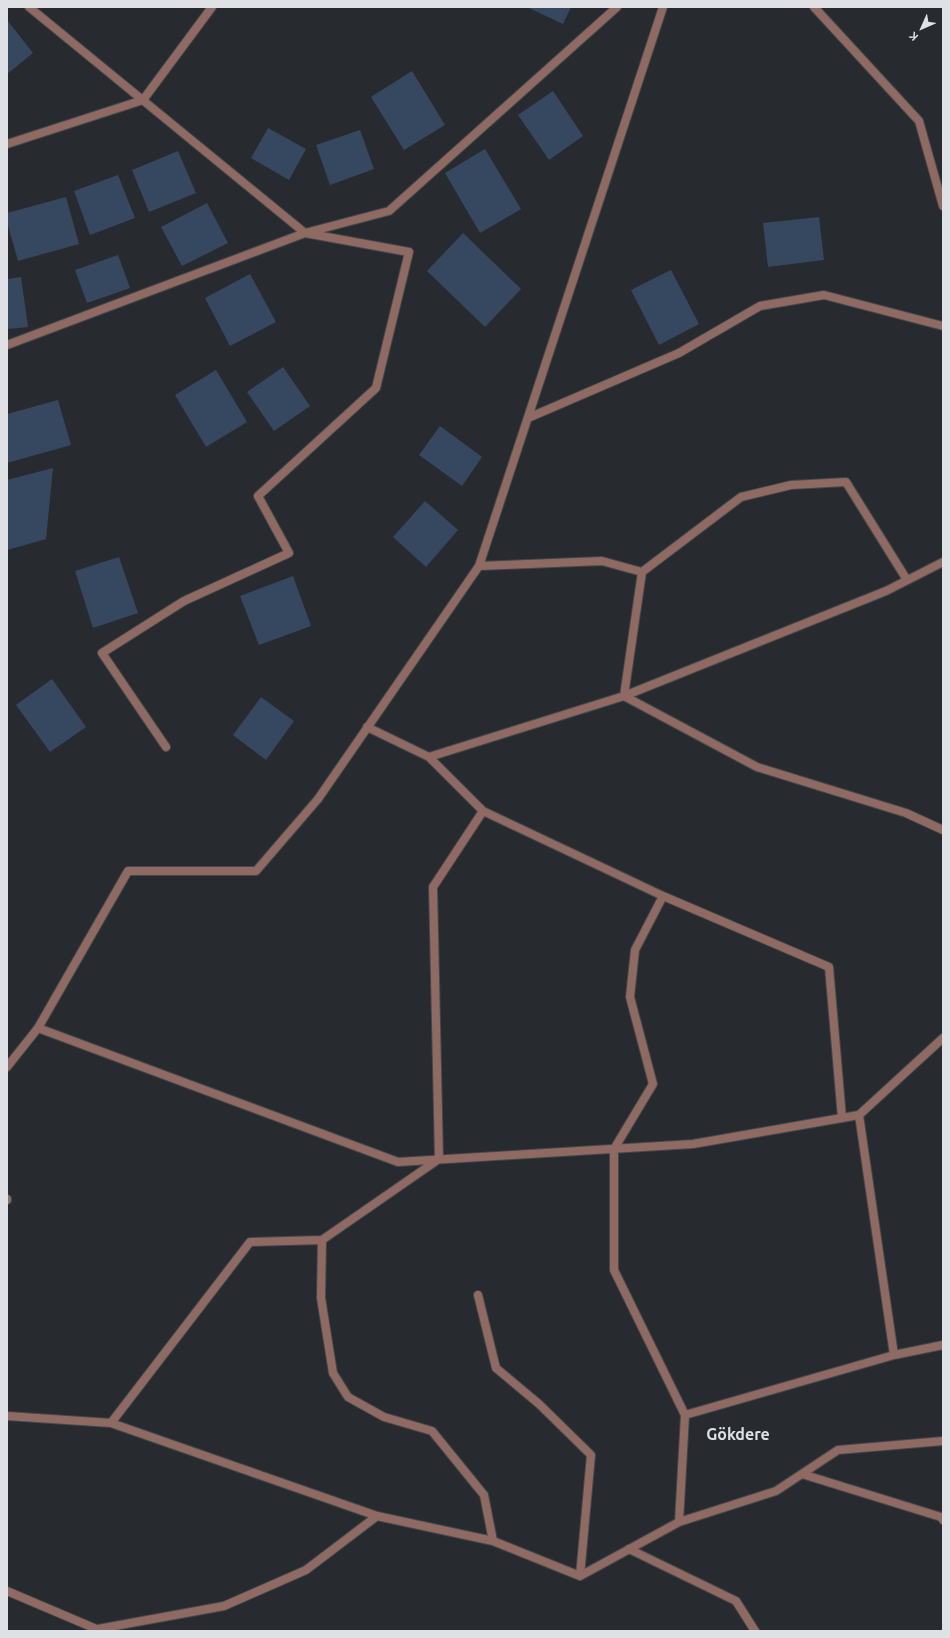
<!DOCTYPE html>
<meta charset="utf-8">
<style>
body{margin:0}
#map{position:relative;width:950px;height:1638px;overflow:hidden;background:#272b2f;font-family:Ubuntu,sans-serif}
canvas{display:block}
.frame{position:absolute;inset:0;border:8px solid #dfe1e4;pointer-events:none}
.north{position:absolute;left:902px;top:8px;width:40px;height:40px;-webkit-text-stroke:3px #272b2f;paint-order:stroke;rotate:225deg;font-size:11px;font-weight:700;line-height:16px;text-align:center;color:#dfe1e4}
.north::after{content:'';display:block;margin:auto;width:14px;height:18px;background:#dfe1e4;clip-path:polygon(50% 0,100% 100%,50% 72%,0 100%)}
</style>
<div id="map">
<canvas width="950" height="1638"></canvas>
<div class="frame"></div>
<div class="north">K</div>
</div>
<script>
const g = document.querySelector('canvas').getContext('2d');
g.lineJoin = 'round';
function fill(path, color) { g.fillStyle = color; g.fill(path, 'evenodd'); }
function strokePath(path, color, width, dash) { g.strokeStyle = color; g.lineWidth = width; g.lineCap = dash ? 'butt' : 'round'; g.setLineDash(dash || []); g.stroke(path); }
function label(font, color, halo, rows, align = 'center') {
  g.font = font + ' Ubuntu,sans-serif'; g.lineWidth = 3.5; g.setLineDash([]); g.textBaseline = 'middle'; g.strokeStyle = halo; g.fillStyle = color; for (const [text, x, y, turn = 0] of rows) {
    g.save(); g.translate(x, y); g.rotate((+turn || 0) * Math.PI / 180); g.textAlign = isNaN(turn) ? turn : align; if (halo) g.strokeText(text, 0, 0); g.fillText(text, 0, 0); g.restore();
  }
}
fill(new Path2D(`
 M527 7H571L563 24Z
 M7 20 33 53 7 74Z
 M412 71 445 125 404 150 371 97Z
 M553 91 583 136 549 160 518 115Z
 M268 128 306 149 289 180 251 158Z
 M360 130 374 169 330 185 316 145Z
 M485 149 521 209 480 233 445 173Z
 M178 151 196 193 149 212 132 170Z
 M118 175 135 218 90 235 74 191Z
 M66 197 79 244 18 261 7 222V213Z
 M207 203 228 243 182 266 161 227Z
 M819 217 824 260 768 267 763 223Z
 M463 233 521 289 485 327 427 271Z
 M118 255 130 288 87 303 75 270Z
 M671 270 699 324 659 345 631 290Z
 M250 274 276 322 230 346 205 298Z
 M21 277 28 327 7 329V279Z
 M283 367 310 406 274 431 247 392Z
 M216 370 247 422 206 447 175 395Z
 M58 400 71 445 7 463V414Z
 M440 426 482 457 462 486 419 455Z
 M53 468 46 539 7 550V480Z
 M425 501 458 530 426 567 393 537Z
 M119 557 138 613 93 628 75 571Z
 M293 576 311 626 259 645 240 596Z
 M52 679 86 727 50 752 16 705Z
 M261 697 294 721 266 760 233 735Z`), '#364860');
const minor = new Path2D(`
 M29 7 305 233 409 252 376 388 258 496 289 553 184 601 102 653 166 747
 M814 7 919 121 943 206
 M7 144 143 100 212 7
 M7 345 305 233 389 211 617 7
 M528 418 679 353 760 306 824 295 943 326
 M479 566 318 799 256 871H128L38 1028 398 1162 693 1144 859 1115 894 1355 685 1415
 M642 572 602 561 479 566 663 7
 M624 696 642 572 741 497 791 485 846 482 907 580
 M624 696 886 591 943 562
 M367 727 429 757 483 811
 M429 757 624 696 757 767 906 813 943 830
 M663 896 635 950 630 997 653 1084 614 1149V1270L685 1415 679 1522
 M859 1115 943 1038
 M7 1199V1200
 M322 1240 321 1298 333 1373 348 1397 384 1417 432 1431 484 1495 493 1541 377 1516
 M478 1295 496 1368 539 1404 591 1455 580 1576 493 1541
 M894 1355 943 1345
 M7 1416 111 1423 250 1242 322 1240 439 1159 433 887 483 811 663 896 829 967 842 1118
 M802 1474 941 1517 943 1520
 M629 1549 736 1601 755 1631
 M580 1576 679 1522 776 1491 838 1450 943 1441
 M7 1591 101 1631
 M98 1629 224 1606 306 1570 377 1516 111 1423`);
const tertiary = new Path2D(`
 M7 1067 38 1028`);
strokePath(minor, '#44484c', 10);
strokePath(tertiary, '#44484c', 10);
strokePath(minor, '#8e6a63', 8);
strokePath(tertiary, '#8e6a63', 8);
label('bold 16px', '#dfe1e4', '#272b2f', [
 ["Gökdere",738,1435]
]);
</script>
